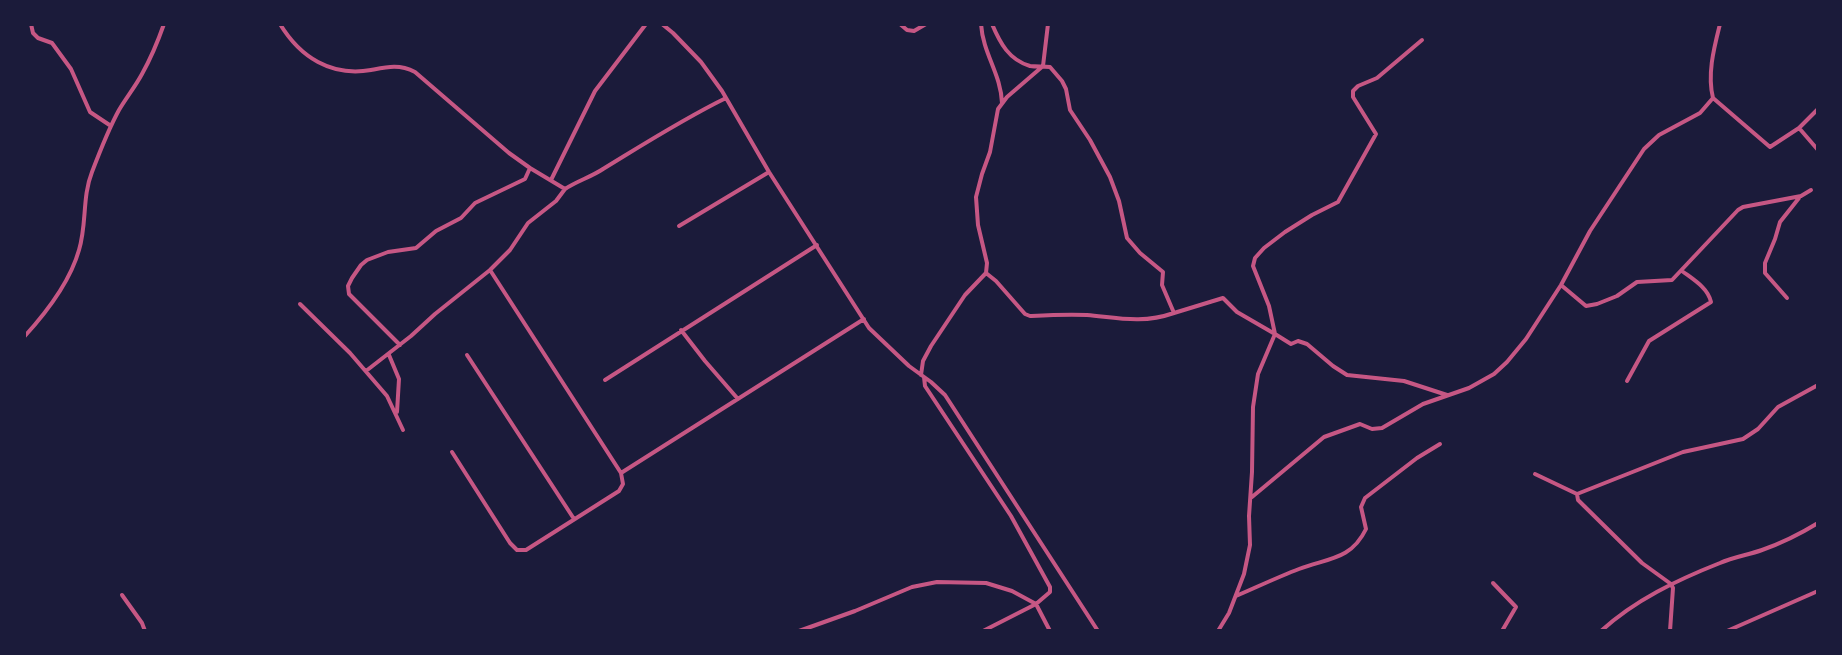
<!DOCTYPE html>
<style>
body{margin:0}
#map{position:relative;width:1842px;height:655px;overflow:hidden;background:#1b1b3a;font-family:"Golos Text",sans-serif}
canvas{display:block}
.frame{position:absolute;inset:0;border:26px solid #1b1b3a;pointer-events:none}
</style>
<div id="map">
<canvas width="1842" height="655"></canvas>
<div class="frame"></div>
</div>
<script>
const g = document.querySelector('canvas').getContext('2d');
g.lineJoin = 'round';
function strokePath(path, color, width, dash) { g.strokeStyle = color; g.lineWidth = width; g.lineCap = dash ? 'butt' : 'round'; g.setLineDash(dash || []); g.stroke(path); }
strokePath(new Path2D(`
 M31 24 33 33 38 38 52 43 71 69 90 112 111 126
 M280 24C300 57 331 77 371 70 387 67 399 64 415 72L509 153 530 168 565 189C577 181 591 177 603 169 644 144 683 119 726 98
 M662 24 673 33 701 62 722 91 769 172 869 328 909 366 931 382 945 395 1098 631
 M900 24 907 30 914 31 926 24
 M981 24C983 54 1001 74 1002 103
 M992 24C1000 43 1009 60 1030 66 1037 67 1043 66 1050 67L1062 81 1066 89 1070 110 1090 140 1110 177 1119 201 1127 238 1140 253 1163 272 1162 285 1174 313 1223 298 1237 312 1275 334 1258 374 1253 407 1252 472 1249 516 1250 545 1244 574 1229 613 1218 631
 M1422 40 1377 78 1358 86 1353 91V97L1376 134 1338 202 1312 215 1285 232 1264 248 1255 258 1253 266 1269 306 1275 334 1291 344 1298 341 1307 344 1333 366 1347 375 1404 381 1447 395
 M1713 98 1770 147 1799 128
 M1818 109 1799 128 1818 150
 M551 180 595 91 646 24
 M679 226 769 172
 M986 273 996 281 1025 314 1030 316C1049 315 1067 314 1087 315 1119 318 1142 324 1174 313
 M1561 285 1586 306 1597 304 1617 296 1637 282 1672 280 1738 210 1743 207 1801 196 1811 190
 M1787 298 1765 273V263L1775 239 1780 222 1799 198
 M300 304 350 353 387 396 403 430
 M681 330 705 361 738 399
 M24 337C46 313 70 282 79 250 87 224 82 197 92 172 100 151 108 130 119 110 126 98 135 87 142 74 151 58 158 41 164 24
 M400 345 349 294 348 286 352 278 361 265 367 260 388 252 416 248 436 231 461 218 475 203 525 179 530 168
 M389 355 399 379 397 412
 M467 355 574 519
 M366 371 411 336 435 314 490 270 510 250 528 223 556 201 565 189
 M921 375 923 361 931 346 965 295 986 273 987 263 978 225 976 197 982 174 990 152 998 109 1007 97 1043 66 1048 24
 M924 377 925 386 1011 516 1050 587V592L1036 604 983 631
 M605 380 817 245
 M1627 381 1649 341 1711 302C1708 288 1694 280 1682 271
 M452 452 510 543 517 550H526L619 491 623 484 621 473 490 270
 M621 473 864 319
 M1535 474 1577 494 1683 452 1743 439 1758 429 1778 407 1818 385
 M1577 494 1578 500 1642 563 1671 584 1673 588 1670 631
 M1252 497 1324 437 1360 424 1372 429 1382 428 1423 404 1469 388 1494 374 1507 362 1526 339 1561 285 1590 231 1644 149 1659 135 1700 113 1713 98C1707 74 1714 48 1720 24
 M1493 583 1516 607 1502 631
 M122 595 142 623 145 631
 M1236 596C1257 587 1278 577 1299 569 1328 558 1351 560 1366 529L1361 507 1365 498 1417 458 1440 444
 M799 631 855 611 912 587 937 582 986 583 1012 591 1036 604 1050 631
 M1601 631C1635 600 1677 580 1720 563 1733 557 1748 555 1762 550 1782 543 1800 534 1818 523
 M1727 631 1818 591`), '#c65784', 4);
</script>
